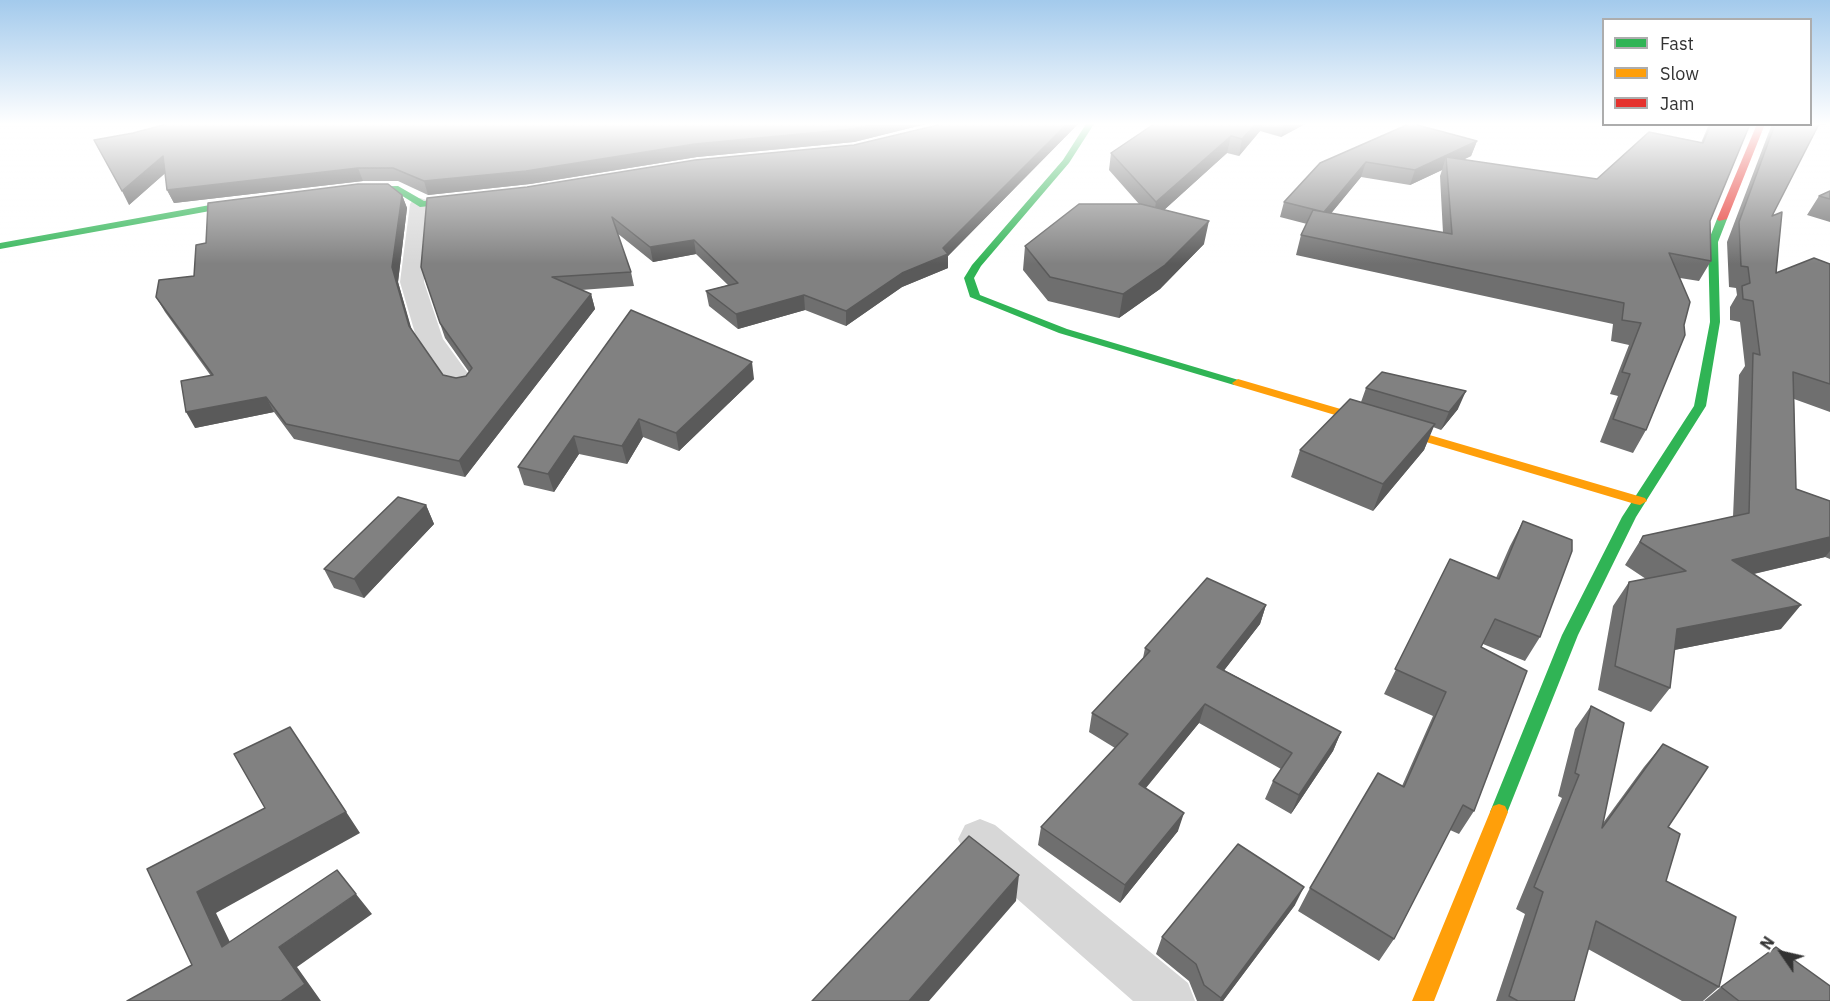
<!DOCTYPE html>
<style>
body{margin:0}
#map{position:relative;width:1830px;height:1001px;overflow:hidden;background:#fff;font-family:"IBM Plex Sans",sans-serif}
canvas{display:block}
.legend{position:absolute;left:1602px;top:18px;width:210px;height:108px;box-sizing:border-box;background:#fff;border:2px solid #adadad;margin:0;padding:8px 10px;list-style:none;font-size:18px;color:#333}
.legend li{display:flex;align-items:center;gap:12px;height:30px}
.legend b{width:30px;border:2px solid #adadad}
.north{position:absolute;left:1752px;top:923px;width:60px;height:60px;-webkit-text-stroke:4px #fff;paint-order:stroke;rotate:304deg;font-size:16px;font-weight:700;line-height:24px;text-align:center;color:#333}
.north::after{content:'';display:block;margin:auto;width:21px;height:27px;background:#333;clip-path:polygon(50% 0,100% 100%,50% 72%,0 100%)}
</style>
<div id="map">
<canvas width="1830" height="1001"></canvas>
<ul class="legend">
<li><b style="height:8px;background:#30b455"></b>Fast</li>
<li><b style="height:8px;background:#ff9f0a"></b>Slow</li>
<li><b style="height:8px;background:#e5322d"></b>Jam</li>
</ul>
<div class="north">N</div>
</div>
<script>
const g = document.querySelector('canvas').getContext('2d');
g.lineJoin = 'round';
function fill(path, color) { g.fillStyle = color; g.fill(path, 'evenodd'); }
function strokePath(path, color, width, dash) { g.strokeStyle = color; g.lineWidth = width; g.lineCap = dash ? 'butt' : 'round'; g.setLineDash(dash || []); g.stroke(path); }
fill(new Path2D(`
 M420 198 427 200 430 204 424 282 443 339 475 383 471 389 461 391 451 389 417 340 400 282 410 204 413 200Z
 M980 819 995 825 1188 983 1195 1001H1133L965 853 958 839 965 825Z`), '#d7d7d7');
fill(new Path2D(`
 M1086 124H1094L1069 163 981 266 974 278 980 295 1067 329 1242 381 1244 383 1242 385H1234L1059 333 970 297 964 278 972 265 1063 160Z
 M398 186 424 201 470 196 474 199 470 202 420 207 396 192 351 193 347 190 351 187Z
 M253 200 257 203 256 205 210 211 0 249V243L210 205Z
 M1722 216 1727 219 1718 242 1720 322 1706 406 1636 517 1578 635 1505 818 1499 820 1493 818 1490 812 1562 635 1622 517 1694 406 1710 322 1708 242 1717 219Z`), '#30b455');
fill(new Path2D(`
 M1238 379 1645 498 1647 501 1640 505 1635 504 1234 385 1232 383Z
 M1499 804 1505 806 1508 812 1434 1001H1412L1490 812 1493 806Z`), '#ff9f0a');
fill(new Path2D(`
 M1757 124H1765L1727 219 1719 221 1717 219Z`), '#e5322d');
fill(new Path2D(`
 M167 124H926L854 142 697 157 530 184 428 195 398 181H363L174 203 167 190 165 173 129 205 133 133Z
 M942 124H1078L948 256V268L902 287 846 326 805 310 738 329 709 306 706 291 728 285 696 254 653 262 617 233 631 272 634 286 581 290 591 294 595 309 465 477 294 439 274 412 195 428 211 376 165 312 156 297 194 276 206 243 402 195 407 208 398 282 411 329 443 375 456 378 466 376 469 372 445 338 421 267 527 187 854 145Z
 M1154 124H1305L1281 137 1260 131 1239 156 1227 153 1164 210 1204 244 1160 289 1119 318 1048 301 1023 270 1025 246 1139 204 1109 170 1111 153Z
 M1709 124H1750L1710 221 1711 261 1699 281 1680 278 1646 430 1633 453 1600 442 1618 396 1610 394 1629 345 1611 341 1613 324 1296 255 1301 235 1307 224 1280 217 1284 202 1320 163 1477 141 1471 156 1463 160 1597 179 1701 143ZM1442 170 1440 176 1443 233 1331 213 1361 177 1410 185Z
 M1830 124 1818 125 1772 216 1776 273 1830 264V412L1794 399 1796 489 1830 501V559L1825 557 1754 574 1781 629 1674 650 1670 688 1651 712 1598 690 1613 606 1629 582 1646 579 1625 565 1643 536 1733 517 1739 375 1745 366 1740 322 1730 320V307L1737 295 1736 288 1729 287 1727 242 1772 124Z
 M1830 191V222L1807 215 1819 196Z
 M631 310 754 379 679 451 643 437 627 464 579 454 554 492 524 485 518 467Z
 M1366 388 1458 409 1441 430 1433 427 1424 450 1373 511 1291 477 1300 450 1361 402Z
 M426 505 434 524 364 598 334 588 324 569Z
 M1523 521 1540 637 1525 661 1483 644 1481 647 1474 811 1459 834 1450 830 1394 939 1379 961 1298 911 1310 888 1402 786 1433 716 1384 694 1450 559 1496 578 1510 546Z
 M1266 605 1260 624 1224 670 1341 732 1333 751 1291 814 1265 799 1273 781 1281 769 1199 723 1146 788 1178 831 1120 903 1038 845 1041 827 1115 748 1089 732 1092 713 1143 658 1145 648Z
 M1591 706 1603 823 1644 767 1663 744 1668 827 1666 881 1719 987 1703 1001H1682L1588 949 1574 1001H1496L1525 914 1516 909 1562 798 1558 796 1575 729Z
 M1295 905 1223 1001H1197L1189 981 1156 954 1162 937Z
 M1721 987 1830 1001H1704Z`), '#6f6f6f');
fill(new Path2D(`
 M875 124H926L854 142 697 157 530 184 428 195 424 181 695 144Z
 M1067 124H1078L948 256V268L902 287 846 326V311L902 273Z
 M1256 124H1262L1260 131 1239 156 1242 139Z
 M1284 124H1305L1281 137Z
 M1231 136 1227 153 1153 220 1156 202Z
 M1477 141 1471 156 1447 167 1446 157 1442 170 1410 185 1415 170Z
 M163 156 170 169 129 205 122 191Z
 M1366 162 1361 177 1320 227 1324 212Z
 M358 168 363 181 174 203 167 190Z
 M402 195 407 208 398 282 415 341 409 326 392 267Z
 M1209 221 1204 244 1160 289 1119 318 1123 294Z
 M694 240 696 254 653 262 650 247Z
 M591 294 595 309 465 477 459 461Z
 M804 295 805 310 738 329 736 314Z
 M752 362 754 379 679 451 676 433Z
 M1466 391 1458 409 1441 430 1449 412Z
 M266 397 274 412 195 428 186 412Z
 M639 419 643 437 627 464 622 446Z
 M1435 424 1424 450 1373 511 1383 484Z
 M574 436 579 454 554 492 548 474Z
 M426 505 434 524 364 598 354 579Z
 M1830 537V551L1825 557 1714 583 1732 560Z
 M1266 605 1260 624 1212 686 1217 667Z
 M1801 605 1781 629 1659 653 1677 629Z
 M1205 704 1199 723 1134 802 1139 784Z
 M1341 732 1333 751 1291 814 1299 795Z
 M305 749 360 833 216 913 242 967 222 947 197 892 346 812Z
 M1184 813 1178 831 1120 903 1125 885Z
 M1019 875 1016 901 929 1001H909Z
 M1304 887 1295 905 1223 1001H1220L1221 998Z
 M356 894 372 914 297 967 321 1001H281L279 947Z`), '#5a5a5a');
const building = new Path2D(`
 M167 124H875L853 129 695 144 526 171 424 181 393 168H358L167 190 163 156 122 191 94 140 133 133Z
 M942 124H1067L943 248 948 254 902 273 846 311 804 295 736 314 706 291 738 283 694 240 650 247 612 217 631 272 552 277 591 294 459 461 286 424 266 397 186 412 181 381 213 375 156 297 159 280 194 276 196 245 206 243 208 203 358 184H388L402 195 392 267 409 326 443 375 456 378 466 376 472 368 440 323 421 267 427 198 527 187 695 160 854 145Z
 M1154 124H1256L1242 139 1231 136 1156 202 1111 153Z
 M1409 124H1414L1477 141 1415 170 1366 162 1324 212 1284 202 1320 163Z
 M1711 124H1750L1710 221 1711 261 1669 253 1690 302 1684 325 1685 335 1646 430 1613 419 1630 374 1622 372 1641 323 1622 320 1624 303 1301 235 1313 210 1452 234 1446 157 1597 179 1649 132 1703 143Z
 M1775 124H1819L1772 216 1782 212 1776 273 1814 258 1830 264V384L1793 372 1796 489 1830 501V537L1732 560 1801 605 1677 629 1670 688 1615 666 1629 582 1686 571 1640 542 1643 536 1749 513 1753 353 1760 355 1753 301 1743 299 1742 286 1750 283 1748 267 1741 266 1739 222Z
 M1830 191V199L1819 196Z
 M1079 204H1141L1209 221 1165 265 1123 294 1050 277 1025 246Z
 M631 310 752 362 676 433 639 419 622 446 574 436 548 474 518 467Z
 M1382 372 1466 391 1449 412 1366 388Z
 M1350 399 1435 424 1383 484 1300 450Z
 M398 497 426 505 354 579 324 569Z
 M1523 521 1572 540V551L1540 637 1495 619 1481 647 1527 671 1474 811 1463 805 1394 939 1310 888 1378 773 1404 787 1446 692 1395 669 1450 559 1499 579Z
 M1207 578 1266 605 1217 667 1341 732 1299 795 1273 781 1292 753 1205 704 1139 784 1184 813 1125 885 1041 827 1128 734 1092 713 1150 651 1145 648Z
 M1591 706 1624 723 1602 828 1663 744 1708 767 1668 827 1680 834 1666 881 1736 917 1719 987 1596 921 1574 1001H1518L1509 996 1543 892 1534 887 1579 775 1575 773Z
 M290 727 346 812 197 892 222 947 337 870 356 894 279 947 305 984 281 1001H127L192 965 147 869 265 808 234 754Z
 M969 836 1019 875 909 1001H812Z
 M1238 844 1304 887 1221 998 1204 985 1196 964 1162 937Z
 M1776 947 1830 986V1001H1739L1721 987Z`);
fill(building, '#818181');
strokePath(building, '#5a5a5a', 1.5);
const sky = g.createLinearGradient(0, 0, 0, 264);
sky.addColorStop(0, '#a3caec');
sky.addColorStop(0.47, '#fff');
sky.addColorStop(1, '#ffffff00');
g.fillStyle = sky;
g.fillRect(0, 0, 1830, 264);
</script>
